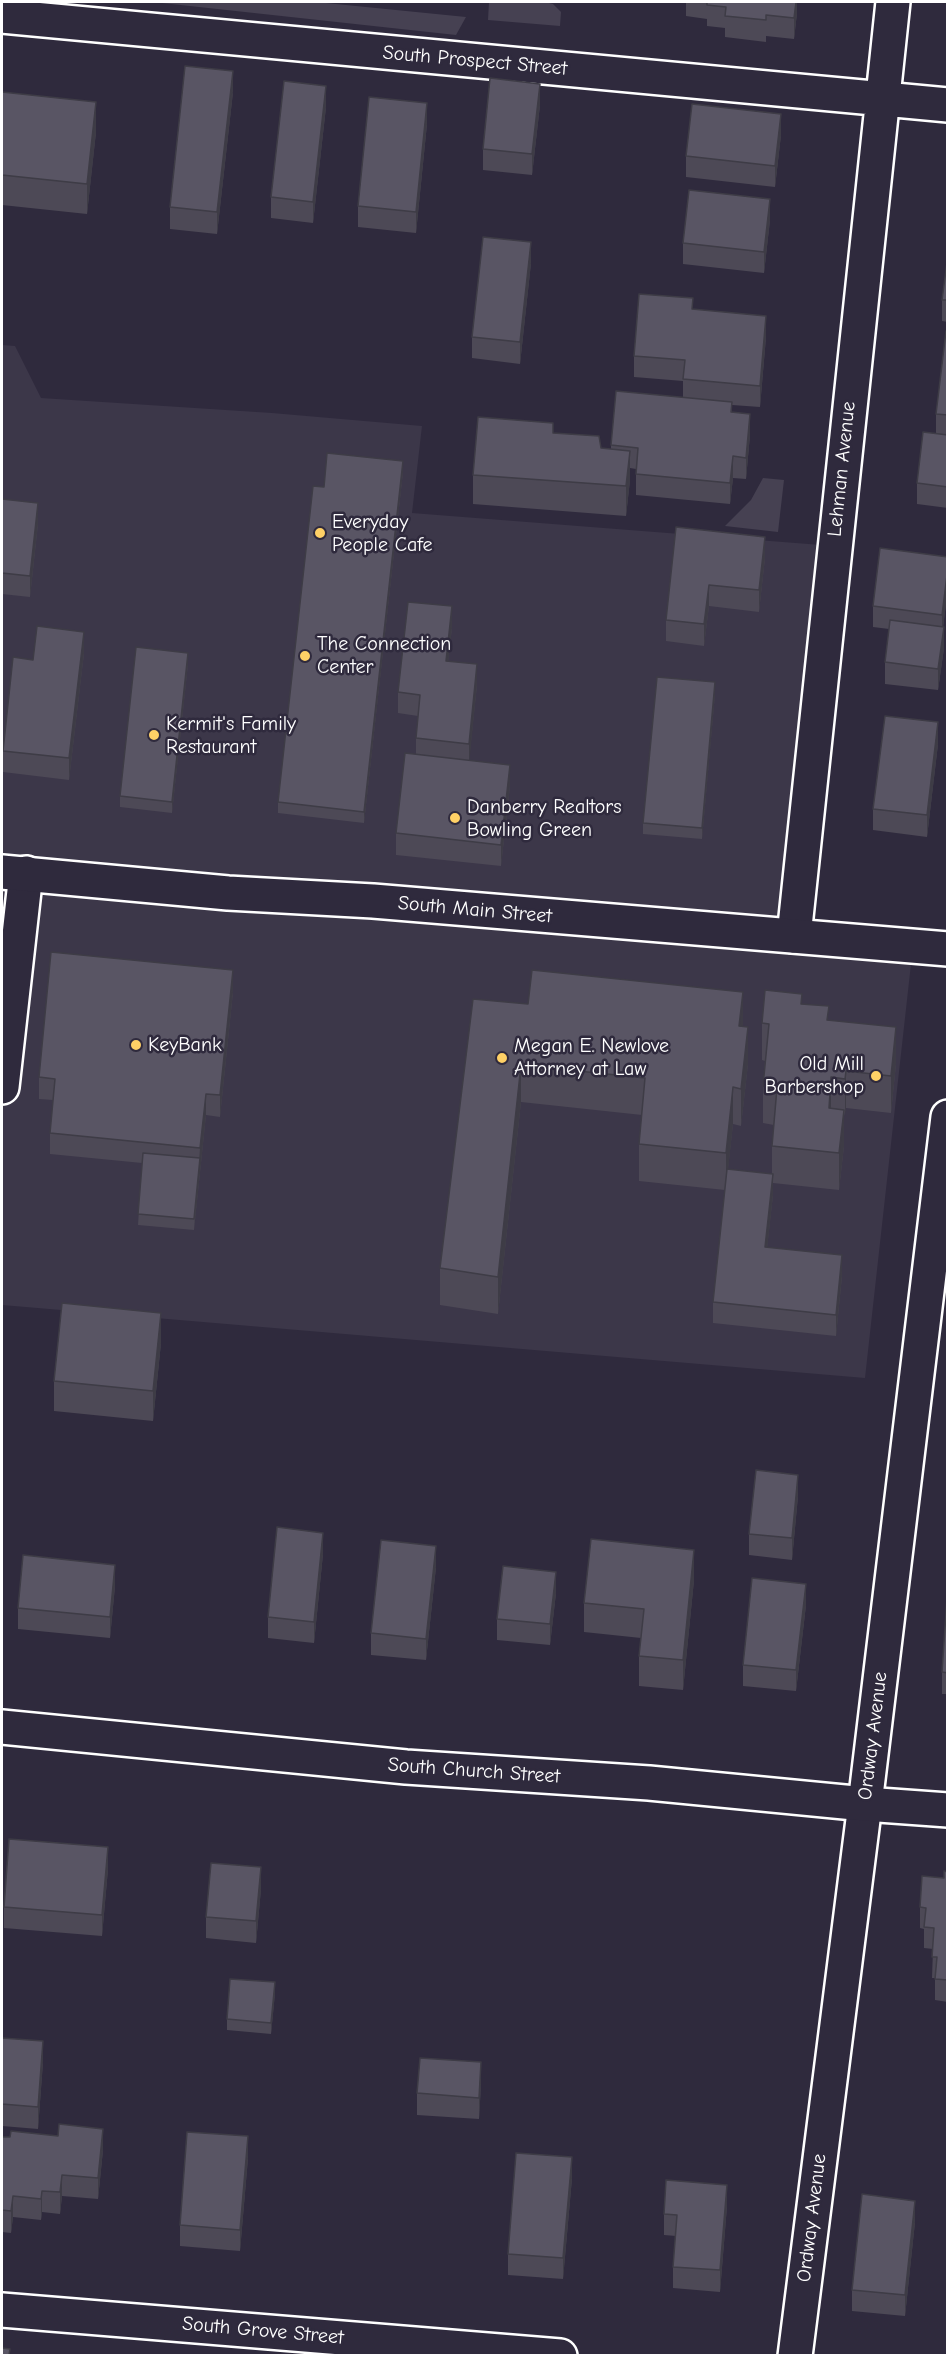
<!DOCTYPE html>
<style>
body{margin:0}
#map{position:relative;width:949px;height:2357px;overflow:hidden;background:#2f2a3d;font-family:"Comic Neue",sans-serif}
canvas{display:block}
.frame{position:absolute;inset:0;border:3px solid #fff;pointer-events:none}
</style>
<div id="map">
<canvas width="949" height="2357"></canvas>
<div class="frame"></div>
</div>
<script>
const g = document.querySelector('canvas').getContext('2d');
g.lineJoin = 'round';
function fill(path, color) { g.fillStyle = color; g.fill(path, 'evenodd'); }
function strokePath(path, color, width, dash) { g.strokeStyle = color; g.lineWidth = width; g.lineCap = dash ? 'butt' : 'round'; g.setLineDash(dash || []); g.stroke(path); }
function label(font, color, halo, rows, align = 'center') {
  g.font = font + ' "Comic Neue",sans-serif'; g.lineWidth = 5; g.setLineDash([]); g.textBaseline = 'middle'; g.strokeStyle = halo; g.fillStyle = color; for (const [text, x, y, turn = 0] of rows) {
    g.save(); g.translate(x, y); g.rotate((+turn || 0) * Math.PI / 180); g.textAlign = isNaN(turn) ? turn : align; if (halo) g.strokeText(text, 0, 0); g.fillText(text, 0, 0); g.restore();
  }
}
fill(new Path2D(`
 M2 345 15 346 41 398 272 413 422 426 412 513 834 546 794 936 913 946 865 1378 2 1305Z`), '#3c3749');
fill(new Path2D(`
 M153 2H316L466 17 456 35Z
 M489 2H545L553 4 561 12 560 26 488 20Z
 M763 478 784 480 778 532 725 526 751 500Z`), '#464152');
const street = new Path2D(`
 M2 16 948 105
 M794 936 893 2
 M2 2310 560 2356
 M795 2356 865 1804 948 1117`);
const secondary = new Path2D(`
 M2 1087 26 873
 M2 1727 406 1767 649 1783 865 1804 948 1810`);
const primary = new Path2D(`
 M2 872 228 893 373 901 948 949`);
strokePath(street, '#fff', 38);
strokePath(secondary, '#fff', 38);
strokePath(primary, '#fff', 38);
strokePath(street, '#2f2a3d', 33);
strokePath(secondary, '#2f2a3d', 33);
strokePath(primary, '#2f2a3d', 33);
fill(new Path2D(`
 M686 2H797V13L794 39 766 36V42L725 37V28L707 26V19L686 16Z
 M2 92 96 132 87 214 2 205Z
 M233 92 217 234 170 229V207Z
 M540 105 532 175 483 170V149Z
 M326 107 313 223 271 218V197Z
 M427 124 416 233 358 227V206Z
 M781 135 775 187 686 177V156Z
 M770 220 764 273 683 264V243Z
 M948 255V322L942 321V300Z
 M531 263 520 364 472 358V337Z
 M693 309 766 337 760 407 732 405V412L750 435 746 479 733 478 730 504 636 495V469L630 468V480L626 516 473 504V475L553 433 601 448 611 449V445L683 398V381L634 377V356Z
 M948 332V508L917 504V483L936 433V414Z
 M403 472 364 823 278 813V802L324 487Z
 M2 499 38 524 30 597 2 594Z
 M676 527 765 558 759 612 709 606 704 646 666 641V620Z
 M948 557V588L943 627 944 648 938 690 885 684V662L889 629 873 627V606Z
 M452 628 448 661 477 685 469 760 510 786 501 866 396 855V833L416 754V738L418 716 398 713V692Z
 M84 653 69 780 3 772V751L33 660Z
 M188 664 172 813 120 807V796Z
 M715 694 702 839 643 834V823Z
 M938 744 927 837 873 830V809Z
 M233 992 220 1117 206 1115 194 1230 138 1225 142 1163 50 1154V1133L53 1100 39 1099V1077Z
 M473 999 743 1027 748 1064 741 1126 733 1124 728 1169 772 1174V1146L774 1125 763 1123V1086L765 1061 762 1060V1023L802 1004 896 1064 891 1113 846 1108 844 1116V1146L839 1190 773 1183V1195L767 1248 842 1276 836 1336 713 1323V1302L725 1190 639 1181V1144L642 1115 521 1102 498 1314 440 1305V1268Z
 M161 1343 153 1421 54 1411V1381Z
 M798 1496 792 1560 749 1555V1534Z
 M323 1554 314 1643 268 1638V1617Z
 M436 1567 426 1660 371 1655V1633Z
 M694 1580 683 1690 639 1686V1656L641 1638 584 1632V1603Z
 M115 1586 110 1638 18 1629V1608Z
 M556 1593 550 1645 497 1640V1619Z
 M948 1598V1694H942V1672Z
 M806 1605 796 1691 743 1686V1665Z
 M108 1869 102 1936 4 1928V1907Z
 M948 1872V2002L935 2000V1978H932L933 1949 924 1948V1929L920 1928V1907Z
 M261 1889 256 1943 206 1938V1917Z
 M275 1993 271 2034 227 2030V2019Z
 M2 2038 43 2062 38 2129 2 2126Z
 M481 2084 479 2119 417 2115V2093Z
 M2 2137 103 2150 98 2199 62 2196 60 2214 42 2212 41 2220 13 2217 11 2233 2 2232Z
 M248 2158 240 2251 180 2246V2225Z
 M572 2178 563 2279 508 2275V2254Z
 M727 2206 720 2292 673 2288V2267L676 2236 664 2235V2214Z
 M915 2222 905 2316 852 2311V2290Z`), '#4d4956');
fill(new Path2D(`
 M796 2H797V13L794 39V18Z
 M233 71V92L217 234V212Z
 M540 84V105L532 175V154Z
 M326 86V107L313 223V202Z
 M96 102V132L87 214V184Z
 M427 103V124L416 233V212Z
 M781 114V135L775 187V166Z
 M770 199V220L764 273V252Z
 M531 242V263L520 364V342Z
 M766 316V337L760 407V386Z
 M750 414V435L746 479V458Z
 M630 451V480L626 516V486Z
 M733 456V478L730 504V483Z
 M403 461V472L364 823V812Z
 M38 503V524L30 597V576Z
 M765 537V558L759 612V590Z
 M948 567V588L942 636V615Z
 M709 585V606L704 646V624Z
 M452 606V628L446 682V661Z
 M944 627V648L938 690V669Z
 M84 632V653L69 780V758Z
 M188 653V664L172 813V802Z
 M477 664V685L469 765V744Z
 M715 682V694L702 839V828Z
 M938 722V744L927 837V815Z
 M510 765V786L501 866V845Z
 M233 970V992L220 1117V1095Z
 M743 992V1029L739 1026Z
 M748 1027V1064L741 1126V1089Z
 M896 1027V1064L891 1113V1076Z
 M521 1065V1102L498 1314V1277Z
 M846 1071V1108L845 1116V1079Z
 M831 1077V1114L829 1108Z
 M733 1087V1124L726 1190V1153Z
 M206 1094V1115L194 1230 200 1148Z
 M844 1110V1146L839 1190V1153Z
 M773 1174V1195L765 1269V1247Z
 M842 1255V1276L836 1336V1315Z
 M161 1313V1343L153 1421V1391Z
 M798 1475V1496L792 1560V1538Z
 M323 1533V1554L314 1643V1622Z
 M436 1546V1567L426 1660V1639Z
 M694 1550V1580L683 1690V1660Z
 M115 1565V1586L110 1638V1617Z
 M556 1572V1593L550 1645V1624Z
 M806 1584V1605L796 1691V1670Z
 M108 1847V1869L102 1936V1915Z
 M261 1867V1889L256 1943V1921Z
 M275 1982V1993L271 2034V2023Z
 M43 2041V2062L38 2129V2107Z
 M481 2062V2084L479 2119V2098Z
 M103 2129V2150L98 2199V2178Z
 M248 2136V2158L240 2251V2230Z
 M572 2157V2178L563 2279V2258Z
 M62 2175V2196L60 2214V2192Z
 M727 2185V2206L720 2292V2270Z
 M42 2191V2212L41 2220V2199Z
 M13 2196V2217L11 2233V2211Z
 M915 2201V2222L905 2316V2295Z`), '#3e3c46');
const building = new Path2D(`
 M707 2H796L794 18 766 15V20L725 16 726 7 707 5Z
 M185 66 233 71 217 212 170 207Z
 M490 78 540 84 532 154 483 149Z
 M284 81 326 86 313 202 271 197Z
 M2 92 96 102 87 184 2 175Z
 M369 97 427 103 416 212 358 206Z
 M692 104 781 114 775 166 686 156Z
 M689 190 770 199 764 252 683 243Z
 M483 237 531 242 520 342 472 337Z
 M948 255V300H942Z
 M639 294 693 298 692 309 766 316 760 386 683 379 685 360 634 356Z
 M946 331 948 332V415L936 414Z
 M616 391 732 402 731 412 750 414 746 458 733 456 730 483 636 474 638 448 611 445Z
 M478 417 553 423V433L599 436 601 448 630 451 626 486 473 475Z
 M923 432 948 435V487L917 483Z
 M327 453 403 461 364 812 278 802 313 486 324 487Z
 M2 499 38 503 30 576 2 573Z
 M676 527 765 537 759 590 709 585 704 624 666 620Z
 M880 548 948 557V567L942 615 873 606Z
 M408 602 452 606 446 661 477 664 469 744 416 738 420 695 398 692Z
 M890 620 944 627 938 669 885 662Z
 M37 626 84 632 69 758 3 751 13 657 33 660Z
 M136 647 188 653 172 802 120 796Z
 M657 677 715 682 702 828 643 823Z
 M885 716 938 722 927 815 873 809Z
 M405 753 510 765 501 845 396 833Z
 M51 952 233 970 220 1095 206 1094 200 1148 50 1133 55 1079 39 1077Z
 M532 970 743 992 739 1026 748 1027 741 1089 733 1087 726 1153 639 1144 645 1078 521 1065 498 1277 440 1268 473 999 528 1004Z
 M765 990 802 994 801 1004 829 1006 827 1020 896 1027 891 1076 846 1071 845 1079 831 1077 829 1108 844 1110 839 1153 772 1146 777 1088 763 1086 769 1024 762 1023Z
 M143 1153 200 1158 194 1219 138 1214Z
 M727 1169 773 1174 765 1247 842 1255 836 1315 713 1302Z
 M62 1303 161 1313 153 1391 54 1381Z
 M756 1470 798 1475 792 1538 749 1534Z
 M277 1527 323 1533 314 1622 268 1617Z
 M591 1539 694 1550 683 1660 639 1656 644 1609 584 1603Z
 M381 1540 436 1546 426 1639 371 1633Z
 M23 1555 115 1565 110 1617 18 1608Z
 M503 1566 556 1572 550 1624 497 1619Z
 M752 1578 806 1584 796 1670 743 1665Z
 M947 1598H948V1673L942 1672Z
 M9 1839 108 1847 102 1915 4 1907Z
 M211 1863 261 1867 256 1921 206 1917Z
 M944 1871 948 1872V1980L935 1979 937 1957H932L934 1928 924 1927 926 1908 920 1907 922 1876 944 1878Z
 M230 1979 275 1982 271 2023 227 2019Z
 M2 2038 43 2041 38 2107 2 2104Z
 M420 2058 481 2062 479 2098 417 2093Z
 M59 2124 103 2129 98 2178 62 2175 60 2192 42 2191 41 2199 13 2196 11 2211 2 2210V2137H10L11 2131 58 2136Z
 M187 2132 248 2136 240 2230 180 2225Z
 M516 2153 572 2157 563 2258 508 2254Z
 M666 2180 727 2185 720 2270 673 2267 677 2215 664 2214Z
 M862 2194 915 2201 905 2295 852 2290Z
 M2 2348 10 2349 9 2355H2Z`);
fill(building, '#595564');
strokePath(building, '#3e3c46', 1.5);
for (const [x, y, r, color] of [
 [320,533,6,"#ffd166"],
 [305,656,6,"#ffd166"],
 [154,735,6,"#ffd166"],
 [455,818,6,"#ffd166"],
 [136,1045,6,"#ffd166"],
 [502,1058,6,"#ffd166"],
 [876,1076,6,"#ffd166"]
]) { const dot = new Path2D(); dot.arc(x, y, r, 0, 2 * Math.PI); g.fillStyle = color; g.fill(dot); strokePath(dot, '#2f2a3d', 2); }
label('20px', '#fff', '#2f2a3d', [
 ["South Prospect Street",475,61,5],
 ["Lehman Avenue",842,469,-84],
 ["South Main Street",475,910,5],
 ["Ordway Avenue",873,1736,-83],
 ["South Church Street",474,1771,4],
 ["Ordway Avenue",812,2218,-83],
 ["South Grove Street",263,2331,5]
]);
label('20px', '#fff', '#2f2a3d', [
 ["Everyday",332,522],
 ["People Cafe",332,545],
 ["The Connection",317,644],
 ["Center",317,667],
 ["Kermit's Family",166,724],
 ["Restaurant",166,747],
 ["Danberry Realtors",467,807],
 ["Bowling Green",467,830],
 ["KeyBank",148,1045],
 ["Megan E. Newlove",514,1046],
 ["Attorney at Law",514,1069],
 ["Old Mill",864,1064,"right"],
 ["Barbershop",864,1087,"right"]
], 'left');
</script>
